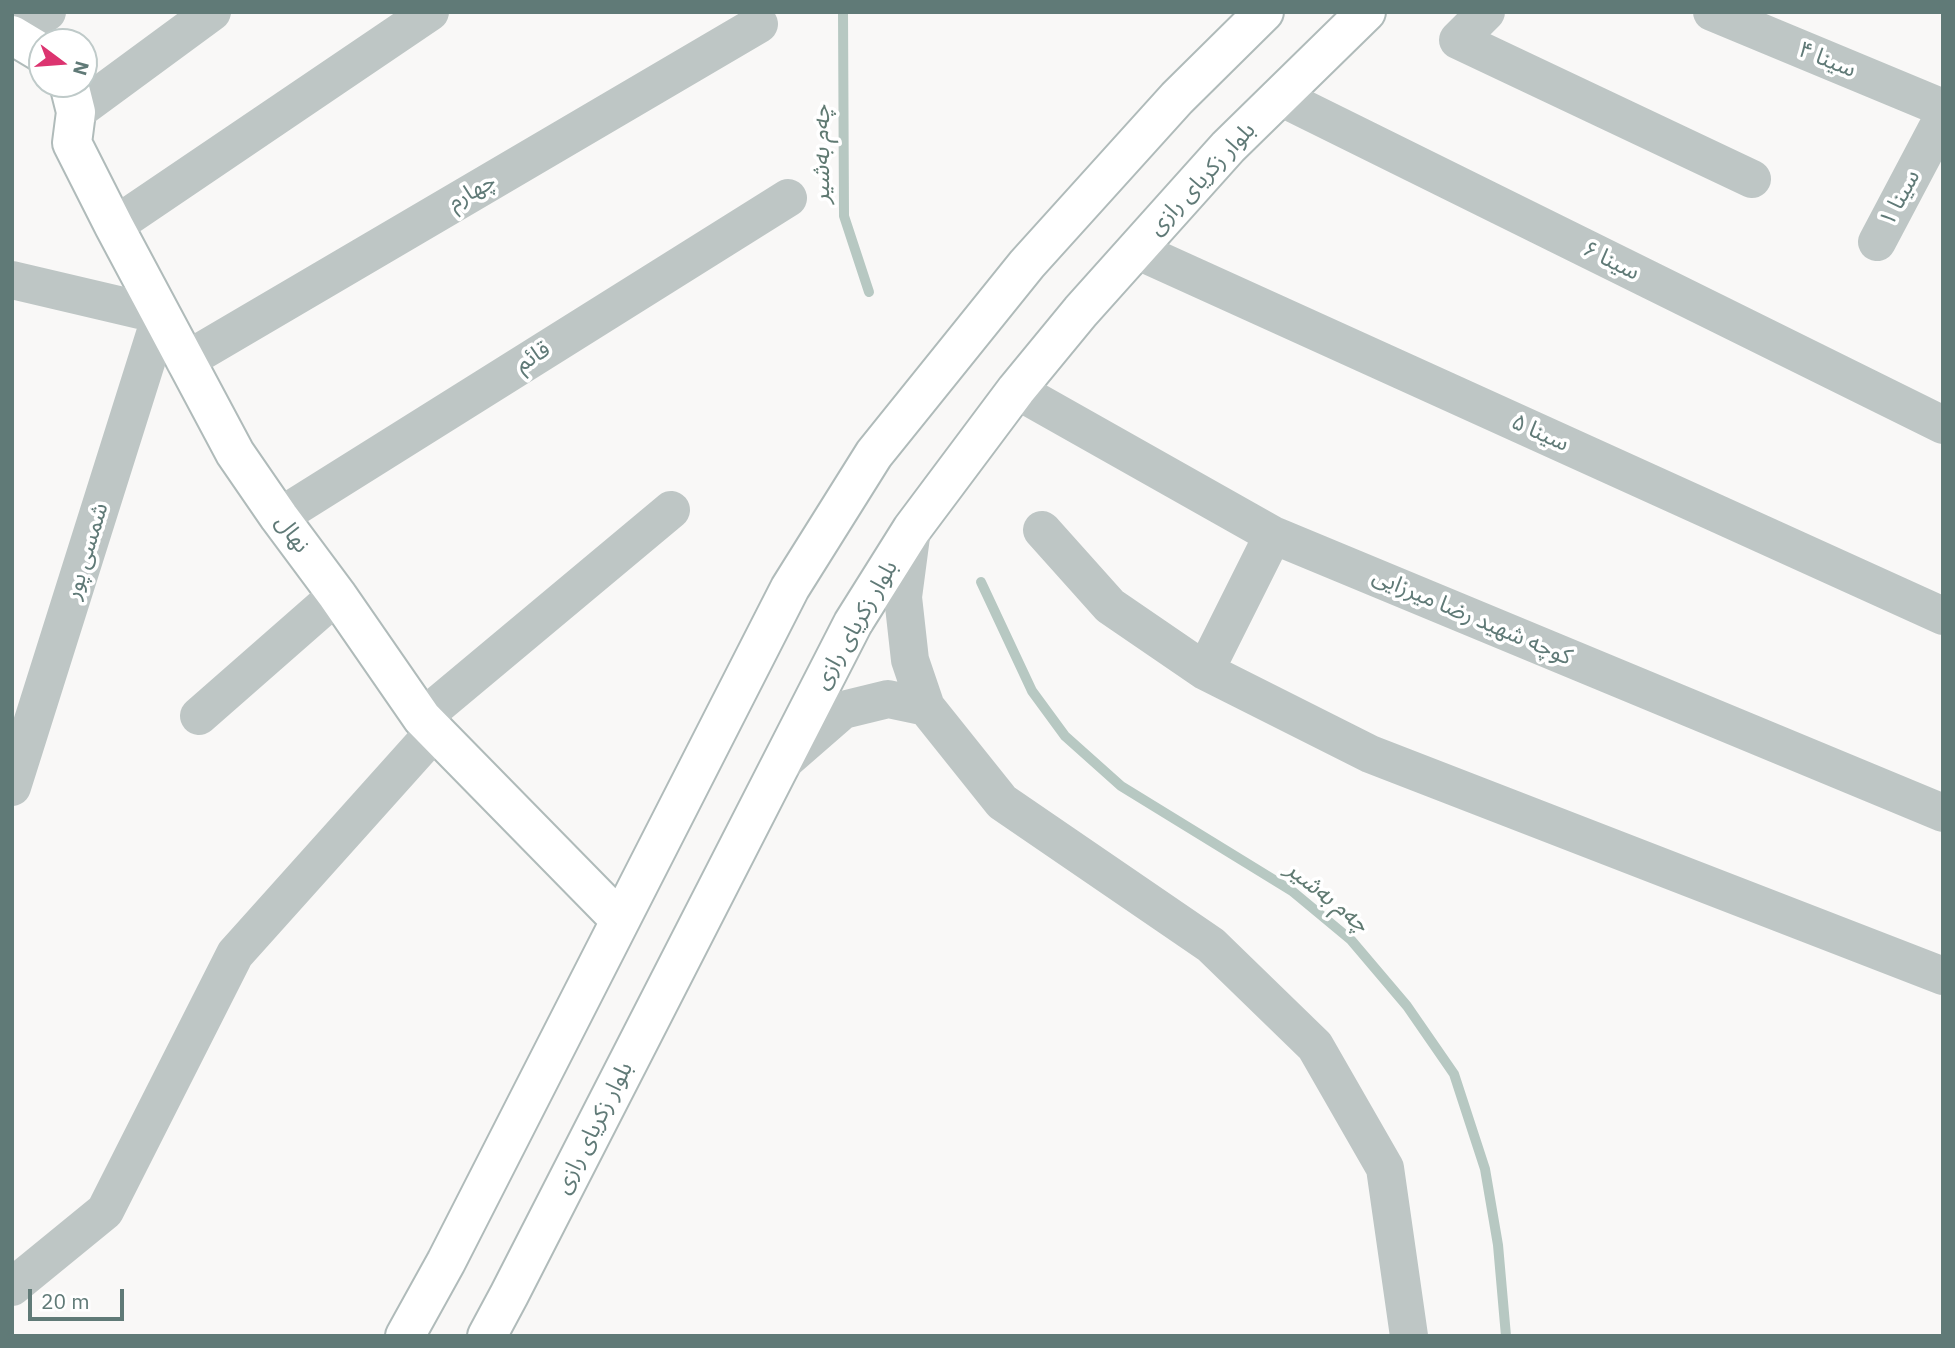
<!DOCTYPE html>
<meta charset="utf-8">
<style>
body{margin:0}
#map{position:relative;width:1955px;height:1348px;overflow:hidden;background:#f9f8f7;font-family:"IBM Plex Sans",sans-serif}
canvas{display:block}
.frame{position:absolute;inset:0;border:14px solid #607a77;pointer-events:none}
.north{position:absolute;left:28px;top:28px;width:70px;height:70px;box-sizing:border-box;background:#fff;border:2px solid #bfcac9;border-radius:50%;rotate:106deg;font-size:19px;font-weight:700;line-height:28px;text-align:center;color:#607a77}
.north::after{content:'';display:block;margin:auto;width:24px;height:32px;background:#dc3470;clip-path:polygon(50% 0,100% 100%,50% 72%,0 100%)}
.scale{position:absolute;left:28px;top:1289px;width:96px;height:32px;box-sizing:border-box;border:4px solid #607a77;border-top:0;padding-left:9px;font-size:21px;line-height:24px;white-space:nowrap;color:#607a77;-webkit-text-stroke:5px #fff;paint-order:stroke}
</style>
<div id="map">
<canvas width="1955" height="1348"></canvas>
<div class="frame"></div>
<div class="north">N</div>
<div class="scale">20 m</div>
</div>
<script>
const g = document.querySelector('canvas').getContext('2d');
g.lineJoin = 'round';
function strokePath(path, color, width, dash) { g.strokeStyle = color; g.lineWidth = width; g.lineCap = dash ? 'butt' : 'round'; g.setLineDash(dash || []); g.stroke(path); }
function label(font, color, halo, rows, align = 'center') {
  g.font = font + ' "IBM Plex Sans","Noto Sans Arabic",sans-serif'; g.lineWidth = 7; g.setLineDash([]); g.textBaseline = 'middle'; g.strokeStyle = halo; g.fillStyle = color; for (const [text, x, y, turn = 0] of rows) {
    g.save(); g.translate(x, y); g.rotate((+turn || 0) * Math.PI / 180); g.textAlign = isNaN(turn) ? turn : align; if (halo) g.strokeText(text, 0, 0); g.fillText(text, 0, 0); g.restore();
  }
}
strokePath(new Path2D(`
 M843 12 844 216 869 292
 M981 582 1032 691 1065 736 1121 786 1292 891 1351 940 1407 1006 1454 1074 1485 1169 1498 1245 1506 1336`), '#b7c8c2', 10);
const secondary = new Path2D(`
 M12 35 42 53
 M69 84 76 112 72 143 114 226 235 453 279 517 337 595 422 718 620 920
 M405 1336 446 1262 790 588 874 454 1027 264 1177 98 1264 12
 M487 1336 509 1295 853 623 912 529 1016 390 1081 311 1228 147 1366 12`);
strokePath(secondary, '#b0bbba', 42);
strokePath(new Path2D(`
 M1486 12 1458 40 1752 179
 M1712 12 1943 108
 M13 36 47 12
 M1280 97 1943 425
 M76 112 212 12
 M114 226 430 12
 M1877 242 1943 117
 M1136 250 1943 616
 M12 280 161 315 12 787
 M185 361 759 24
 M1016 390 1273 535 1943 813
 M279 517 788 198
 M1042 530 1110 606 1205 671 1370 754 1943 976
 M1205 671 1273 535
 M926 707 1002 802 1211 945 1315 1046 1385 1168 1409 1336
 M199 716 337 595
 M422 718 671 510
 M781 764 843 710 888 699 926 707 910 660 903 597 912 529
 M12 1287 105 1211 235 954 435 731`), '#bec6c5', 38);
strokePath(secondary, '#fff', 38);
label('23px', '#607a77', '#fff', [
 ["سینا ۴",1827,60,22],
 ["بلوار زکریای رازی",1202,179,-47],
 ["چهارم",472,192,-30],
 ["۱ سینا",1900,198,-62],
 ["سینا ۶",1611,261,26],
 ["قائم",533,357,-32],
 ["سینا ۵",1540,433,24],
 ["نهال",292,534,54],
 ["شمسی پور",87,551,-73],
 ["کوچه شهید رضا میرزایی",1472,617,23],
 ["بلوار زکریای رازی",856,625,-60],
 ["بلوار زکریای رازی",594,1128,-63]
]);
label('italic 24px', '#607a72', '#fff', [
 ["چەم بەشیر",822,154,-90],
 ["چەم بەشیر",1327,897,39]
]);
</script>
